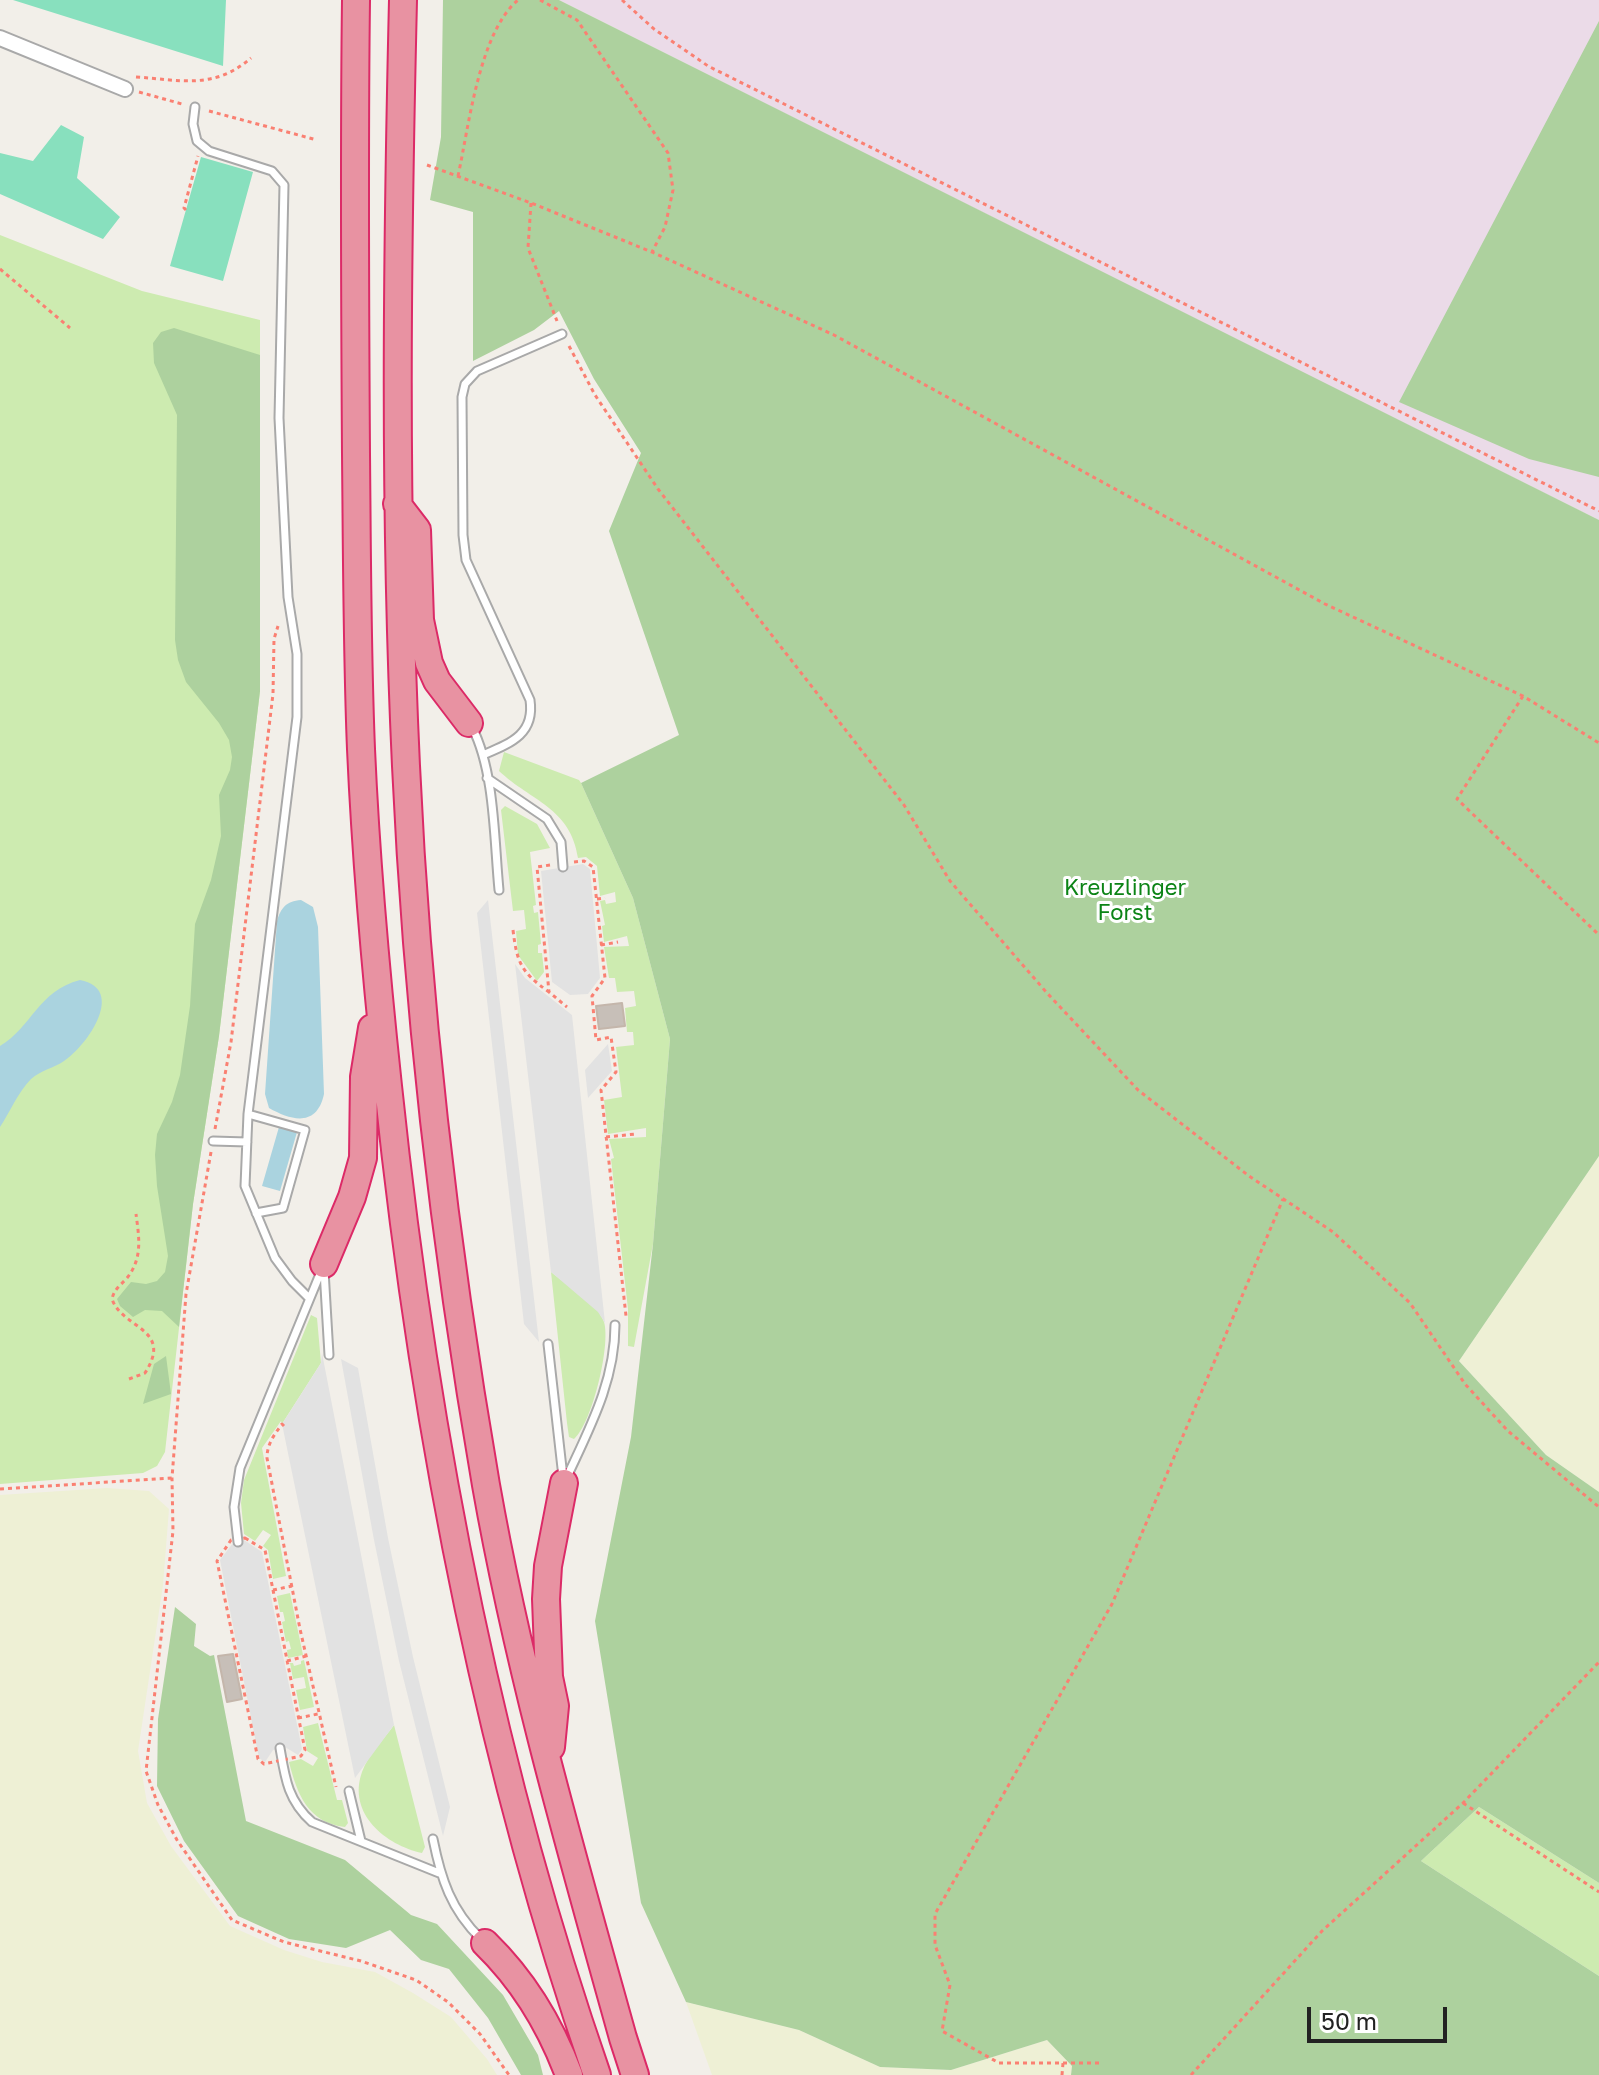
<!DOCTYPE html>
<style>
body{margin:0}
#map{position:relative;width:1599px;height:2075px;overflow:hidden;background:#f2efe9;font-family:"Golos Text",sans-serif}
canvas{display:block}
.scale{position:absolute;left:1307px;top:2007px;width:140px;height:36px;box-sizing:border-box;border:4px solid #222;border-top:0;padding-left:10px;font-size:24px;line-height:28px;white-space:nowrap;color:#222;-webkit-text-stroke:6px #fff;paint-order:stroke}
</style>
<div id="map">
<canvas width="1599" height="2075"></canvas>
<div class="scale">50 m</div>
</div>
<script>
const g = document.querySelector('canvas').getContext('2d');
g.lineJoin = 'round';
function fill(path, color) { g.fillStyle = color; g.fill(path, 'evenodd'); }
function strokePath(path, color, width, dash) { g.strokeStyle = color; g.lineWidth = width; g.lineCap = dash ? 'butt' : 'round'; g.setLineDash(dash || []); g.stroke(path); }
function label(font, color, halo, rows, align = 'center') {
  g.font = font + ' "Golos Text",sans-serif'; g.lineWidth = 6; g.setLineDash([]); g.textBaseline = 'middle'; g.strokeStyle = halo; g.fillStyle = color; for (const [text, x, y, turn = 0] of rows) {
    g.save(); g.translate(x, y); g.rotate((+turn || 0) * Math.PI / 180); g.textAlign = isNaN(turn) ? turn : align; if (halo) g.strokeText(text, 0, 0); g.fillText(text, 0, 0); g.restore();
  }
}
fill(new Path2D(`
 M559 0H1599V520L1311 377Z`), '#ebdbe8');
fill(new Path2D(`
 M1599 1156V1492L1546 1455 1459 1361Z
 M107 1488 149 1491 169 1509 163 1585 138 1751 147 1803 171 1846 230 1926 284 1950 322 1962 375 1972 413 1993 451 2017 487 2059 497 2075H0V1495Z
 M686 2002 799 2030 880 2067 951 2070 1047 2040 1072 2066 1071 2075H712Z`), '#eef0d5');
fill(new Path2D(`
 M0 235 142 291 260 320V691L219 1036 193 1204 165 1452 157 1466 143 1473 0 1484Z
 M504 752 579 780 581 783 633 898 670 1039 653 1244 634 1347 628 1346V1309L611 1159 614 1158 609 1139 646 1137V1128L608 1134 604 1100 622 1097 616 1047 634 1045 633 1032H627L625 1008 636 1006 634 991 617 992 615 978H609L604 947 629 946 627 936 604 942 602 926 605 925 600 901 605 900 606 904 616 902 615 892 600 896 597 866 586 857 578 858C571 808 531 801 499 771Z
 M505 806 537 824 550 848 530 852 536 905 533 906 534 913 538 912 541 944 538 945V953H542L544 972 537 981 518 955 516 931 526 929 524 910 513 911 501 810Z
 M551 1272C567 1285 597 1301 604 1322 611 1345 592 1424 574 1439L569 1437 567 1423Z
 M311 1315 317 1318 321 1363 282 1424 281 1421 262 1448 286 1576 273 1579 268 1550 263 1546 271 1535 263 1530 255 1541 244 1534 241 1503 244 1480Z
 M290 1593 303 1655 288 1658 287 1650 291 1649 289 1641 286 1642 282 1622 285 1621 283 1612H280L277 1596Z
 M304 1660 314 1707 300 1710 296 1690 306 1688 304 1677 293 1679 290 1663H293L294 1666 301 1664V1661Z
 M318 1723 337 1800H342L348 1823 345 1827C308 1823 297 1794 289 1762L301 1759 313 1766 318 1758 307 1751 303 1727Z
 M394 1725 425 1847 422 1853C386 1845 347 1814 362 1772 368 1755 383 1740 394 1725Z
 M1479 1807 1599 1883V1976L1421 1861Z`), '#cdebb0');
fill(new Path2D(`
 M443 0H559L1599 520V1156L1459 1361 1546 1455 1599 1492V1883L1479 1807 1421 1861 1599 1976V2075H1071L1072 2066 1047 2040 951 2070 880 2067 799 2030 686 2002 641 1903 595 1621 631 1437 653 1244 670 1039 633 898 581 783 679 735 609 531 641 453 594 379 559 311 534 330 473 361V212L430 200 441 137Z
 M1599 21V477L1529 459 1399 402Z
 M174 328 260 355V691L219 1036 193 1204 179 1327 162 1311 145 1310 133 1317 120 1306 117 1299 131 1282 146 1284 157 1281 165 1272 168 1256 157 1186 155 1155 157 1134 172 1102 180 1075 190 1006 195 924 211 880 221 836 219 795 230 770 232 757 229 740 219 723 186 682 178 660 175 640 177 415 154 363 153 343 161 332Z
 M166 1356 171 1394 143 1404 154 1364Z
 M175 1607 196 1624 194 1646 210 1656 214 1655 246 1821 345 1860 411 1915 437 1924 503 1995 538 2055 543 2075H521L488 2018 449 1969 421 1960 390 1930 346 1948 289 1939 238 1916 184 1841 157 1786 158 1719Z`), '#add19e');
fill(new Path2D(`
 M13 0H226L223 66Z
 M61 125 84 137 77 178 120 217 103 239 0 194V153L33 161Z
 M201 157 253 172 223 281 170 266Z`), '#88e0be');
fill(new Path2D(`
 M583 864 590 869 600 978 588 994 570 995 552 982 541 871Z
 M488 900 539 1342 524 1324 477 913Z
 M515 964 525 978 572 1015 605 1323 598 1312 551 1272Z
 M608 1044 612 1071 588 1098 585 1070Z
 M322 1353 394 1725 355 1778 282 1424 321 1363Z
 M341 1359 358 1368 388 1538 413 1657 450 1807 443 1836 399 1661 374 1540Z
 M244 1540 262 1552 302 1749 298 1755 285 1747 273 1750 265 1762 259 1758 220 1560 233 1543Z`), '#e2e2e2');
fill(new Path2D(`
 M301 900 313 907 318 927 324 1094C317 1127 292 1121 269 1108L265 1094 277 921C281 908 286 901 301 900Z
 M80 980C127 989 87 1046 64 1061 54 1068 41 1070 31 1079 18 1092 10 1112 0 1127V1046C32 1027 38 991 80 980Z
 M279 1127 297 1132 280 1191 262 1186Z`), '#aad3df');
const building = new Path2D(`
 M622 1003 625 1026 599 1029 596 1006Z
 M233 1654 242 1699 227 1702 218 1656Z`);
fill(building, '#c7bfb8');
strokePath(building, '#c4b6ab', 2);
const lane = new Path2D(`
 M195 107 193 124 197 141 209 151 272 171 284 185 279 418 288 597 297 654V717L248 1114 245 1186 275 1258 292 1281 308 1297
 M472 727C495 772 494 839 499 890
 M483 755C511 743 535 734 530 700L466 560 463 535 462 397 465 384 477 371 562 334
 M487 778 547 819 561 842 563 867
 M248 1114 305 1130 283 1208 256 1213
 M213 1141 247 1142
 M324 1270 329 1355
 M548 1344 563 1477
 M567 1477C590 1427 615 1381 615 1325
 M238 1542 234 1507 240 1468 322 1269
 M280 1748C285 1778 288 1801 312 1822L439 1873
 M349 1791 361 1841
 M433 1839C441 1879 451 1910 481 1939`);
const street = new Path2D(`
 M0 38 125 89`);
const highway = new Path2D(`
 M356 0C354 151 355 302 356 454 357 552 357 651 361 749 366 862 376 974 388 1086 423 1421 486 1756 597 2075
 M403 0C397 255 394 511 406 766 417 1007 445 1248 486 1485 519 1672 572 1855 623 2038L635 2075
 M397 504 417 530 420 620 429 663 437 681 469 723
 M324 1264 352 1197 363 1158 364 1077 372 1028
 M551 1747 555 1706 549 1677 546 1599 548 1566 564 1483
 M485 1943C524 1981 550 2024 569 2075`);
strokePath(lane, '#a9a9a9', 11);
strokePath(street, '#a9a9a9', 18);
strokePath(highway, '#dc2a67', 30);
strokePath(new Path2D(`
 M540 0 577 20 668 153 673 190 665 227 652 252
 M622 0 654 29 708 66 1599 511
 M136 77C181 80 214 90 251 58
 M139 92 182 104
 M209 111 317 140
 M427 165 531 203 652 252 834 335 1325 604 1523 696 1599 743
 M458 176C469 126 479 33 518 0
 M531 203 528 248 557 321
 M186 210 184 208 198 156
 M0 269 70 328
 M569 346 595 395 658 489 904 805 950 881 1047 993 1138 1090 1249 1176 1333 1232 1410 1303 1465 1384 1508 1431 1599 1507
 M1523 696 1457 799 1599 935
 M574 862 584 861 593 867 605 978 592 996 596 1040 611 1037 616 1072 601 1090 626 1316
 M550 865 537 867 549 992 567 1007
 M597 899 605 898
 M513 930C517 963 521 972 549 992
 M601 945 618 942
 M215 1129 231 1042 273 694 274 639 278 626
 M606 1137 636 1134
 M211 1152 186 1294 172 1478 173 1531 146 1771 158 1805 177 1840 232 1920 284 1942 361 1961 416 1980 448 2002 480 2034 509 2075
 M129 1379 145 1373C174 1328 122 1329 112 1299 114 1289 121 1285 127 1278 143 1258 139 1237 136 1214
 M284 1426 282 1424C274 1435 267 1444 267 1458L300 1629 336 1787
 M0 1489 172 1478
 M245 1538 265 1550 305 1750 301 1756 264 1764 258 1759 217 1561 231 1540Z
 M273 1590 292 1586
 M287 1661 306 1656
 M298 1718 318 1714
 M1463 1803 1599 1892
 M1099 2063H999L942 2031 950 1985 935 1945V1914L1112 1604 1283 1199
 M1062 2075 1063 2063
 M1191 2075 1322 1931 1463 1803 1599 1662`), '#fa8072', 3, [4, 4]);
strokePath(lane, '#fff', 7);
strokePath(street, '#fff', 14);
strokePath(highway, '#e892a2', 26);
label('22px', '#0c8416', '#fff', [
 ["Kreuzlinger",1125,888],
 ["Forst",1125,913]
]);
</script>
